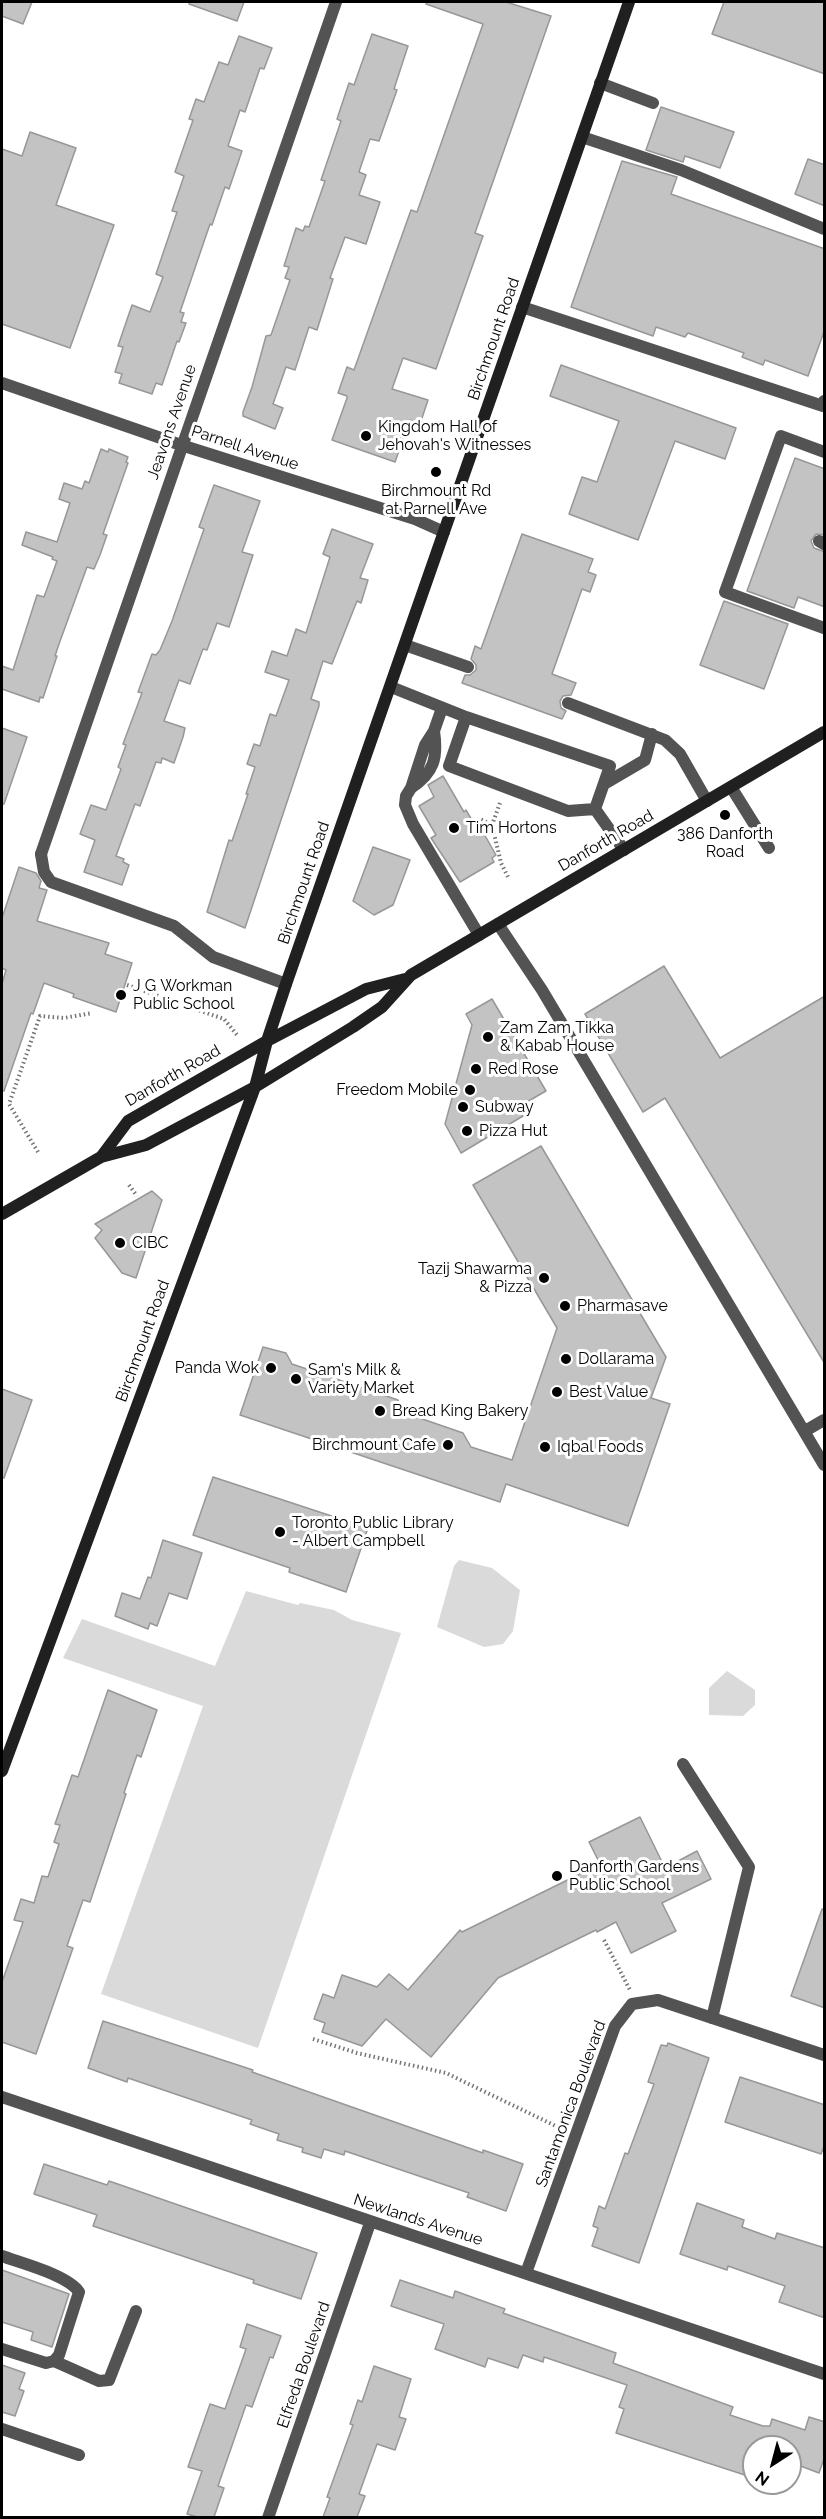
<!DOCTYPE html>
<style>
body{margin:0}
#map{position:relative;width:826px;height:2519px;overflow:hidden;background:#fff;font-family:Raleway,sans-serif}
canvas{display:block}
.frame{position:absolute;inset:0;border:3px solid #000;pointer-events:none}
.north{position:absolute;left:742px;top:2435px;width:60px;height:60px;box-sizing:border-box;background:#fff;border:2px solid #999;border-radius:50%;rotate:216deg;font-size:16px;font-weight:700;line-height:24px;text-align:center;color:#000}
.north::after{content:'';display:block;margin:auto;width:21px;height:27px;background:#000;clip-path:polygon(50% 0,100% 100%,50% 72%,0 100%)}
</style>
<div id="map">
<canvas width="826" height="2519"></canvas>
<div class="frame"></div>
<div class="north">N</div>
</div>
<script>
const g = document.querySelector('canvas').getContext('2d');
g.lineJoin = 'round';
function fill(path, color) { g.fillStyle = color; g.fill(path, 'evenodd'); }
function strokePath(path, color, width, dash) { g.strokeStyle = color; g.lineWidth = width; g.lineCap = dash ? 'butt' : 'round'; g.setLineDash(dash || []); g.stroke(path); }
function label(font, color, halo, rows, align = 'center') {
  g.font = font + ' Raleway,sans-serif'; g.lineWidth = 6; g.setLineDash([]); g.textBaseline = 'middle'; g.strokeStyle = halo; g.fillStyle = color; for (const [text, x, y, turn = 0] of rows) {
    g.save(); g.translate(x, y); g.rotate((+turn || 0) * Math.PI / 180); g.textAlign = isNaN(turn) ? turn : align; if (halo) g.strokeText(text, 0, 0); g.fillText(text, 0, 0); g.restore();
  }
}
fill(new Path2D(`
 M459 1560 492 1568 520 1590 513 1631 503 1644 484 1647 437 1627 454 1566Z
 M246 1591 298 1605 300 1603 334 1610 352 1620 401 1633 258 2048 101 1994 203 1706 63 1658 82 1619 215 1666Z
 M727 1671 755 1690V1705L743 1716 709 1715V1688Z`), '#dadada');
const building = new Path2D(`
 M2 2H32L23 24 2 16Z
 M189 2H244L237 21 189 4Z
 M427 2H506L551 16 475 233 483 236 436 369 403 358 392 389 428 400 420 424 410 420 395 462 332 440 347 398V396L338 393 347 367 354 370 411 210 417 212 483 24 426 4Z
 M724 2H825V74L712 34Z
 M372 34 408 46 394 89 397 90 379 141 370 139 359 172 366 175 359 195 380 202 366 244 345 237 330 278 333 279 317 330 309 327 295 370 286 367 273 404 283 408 275 429 243 416V412L252 387 266 336 271 335 290 280 285 278 289 267 284 266 296 228 303 231 305 226 309 227 325 181 321 180 341 121 337 119 349 83 354 85Z
 M239 36 272 48 264 69 260 68 245 112 240 110 228 146 242 151 229 189 225 187 212 225 210 224 180 312 184 313 181 322 186 323 179 342 177 341 162 385 156 383 152 394 119 383 122 374 115 372 123 347 118 346 132 305 150 312 163 277 156 274 177 212 172 211 184 176 175 172 193 120 189 119 196 99 204 102 219 62 228 65Z
 M661 107 734 132 720 168 685 156 683 162 646 150Z
 M30 132 76 148 56 205 114 225 70 348 2 324V149L22 156Z
 M808 159 825 165V206L795 194Z
 M622 161 677 177 671 194 825 249V329L808 376 765 360 763 365 742 357 744 353 688 333 685 337 656 327 653 336 571 307Z
 M561 365 736 428 725 459 675 441 638 540 569 514 582 477 597 482 619 421 550 396Z
 M101 449 108 452 109 449 128 457 126 462 128 463 103 534 107 535 100 555 94 569 87 567 59 644 55 656H57L43 698 40 697 39 702 2 689V666L13 670 37 595 44 597 57 561 52 559 53 557 22 545 26 532 57 542 70 503 59 499 64 483 82 489 85 481 89 483Z
 M795 458 825 469V535L816 534 811 541 814 548 825 552V607L798 597 794 608 747 591Z
 M214 485 260 501 242 552 253 555 229 627 217 623 207 650 203 649 190 684 179 680 164 721 185 728 183 737 174 763 162 758 161 763 156 762 140 806 135 804 116 856 124 859 123 862 129 865 122 885 84 872 95 840 80 834 91 805 106 810 121 769 118 767 126 745 123 744 142 693 138 692 152 654 156 655 160 650 172 621 204 529 199 527Z
 M332 529 373 544 360 578 368 580 361 603 357 601 332 664 323 661 311 699 319 702V706L245 928 207 912 229 840 232 841 248 794H246L255 767 247 764 254 744 260 746 270 714 276 716 289 680 265 672 272 651 287 656 296 629 306 633 330 557 323 554Z
 M522 534 593 559 588 572 596 575 590 592 582 589 552 674 576 683 571 695 563 696 560 701 561 708 566 711 562 719 462 683 465 675H470L476 670V665L471 659 475 646 481 649Z
 M724 601 788 624 764 689 700 665Z
 M2 728 27 737 4 804H2Z
 M443 776 464 812 466 810 480 834 483 832 496 855 492 858 494 862 460 882 431 838 436 835 419 806 434 797 428 785Z
 M373 847 410 860 393 905 374 915 353 901Z
 M19 867 36 873 41 881 39 888 47 890 37 921 109 943 105 954 132 963 116 1012 73 997 74 994 44 983 33 1014 31 1013 4 1091H2V984L6 970 2 968V918Z
 M664 966 720 1058 825 996V1364L665 1098 643 1112 585 1014Z
 M492 999 546 1091 518 1107 523 1116 461 1153 445 1124 472 1025 466 1014Z
 M541 1146 666 1357 651 1398 670 1404 628 1526 506 1484 500 1502 240 1415 263 1347 286 1353 292 1364 398 1400 405 1413 463 1433 471 1447 512 1460 557 1328 473 1185Z
 M152 1191 162 1200 136 1278 122 1273 95 1238 102 1230 95 1224Z
 M2 1389 32 1400 4 1478H2Z
 M213 1477 368 1528 346 1592 289 1572 290 1568 193 1535Z
 M163 1540 202 1553 187 1599 169 1593 157 1626 150 1623 148 1629 115 1616 122 1593 140 1599 148 1577 151 1578Z
 M108 1690 157 1710 141 1757 137 1755 124 1793 126 1794 90 1902 83 1900 67 1946 73 1948 36 2054 2 2042V1982L23 1922 14 1920 21 1899 34 1903 42 1876 48 1877 59 1844 54 1842 60 1825 55 1824 72 1775 78 1777Z
 M640 1817 665 1868 697 1851 711 1879 662 1903 676 1931 631 1953 616 1922 597 1932 596 1930 498 1978 431 2057 386 2019 362 2046 322 2032 325 2023 314 2019 323 1994 334 1998 342 1975 377 1987 389 1974 408 1990 460 1930 462 1932 600 1864 589 1842Z
 M822 1909 825 1910V2008L791 1996Z
 M103 2021 253 2070 252 2072 483 2153V2150L523 2164 506 2211 467 2197 469 2193 345 2151 344 2155 324 2149 321 2158 302 2152 303 2148 277 2140 279 2134 250 2124 252 2120 128 2078 127 2082 88 2068Z
 M668 2043 709 2058 639 2263 592 2246 598 2228 593 2226 599 2206 605 2209 625 2153 628 2154 654 2084 648 2082 661 2045 667 2046Z
 M740 2077 825 2105V2144L821 2154 725 2122Z
 M44 2164 107 2185 109 2181 317 2253 301 2299 253 2283 254 2280 93 2226 97 2215 34 2194Z
 M697 2203 744 2220 742 2227 775 2239 777 2233 825 2248V2318L779 2302 785 2286 728 2266 727 2270 680 2254Z
 M2 2270 69 2294 52 2347 31 2340 33 2332 2 2322Z
 M400 2280 453 2298 455 2291 505 2309 503 2313 616 2353 613 2363 733 2407 730 2415 763 2426H770L772 2419 805 2430 809 2417 825 2422V2456L819 2473 790 2462V2447H754V2478L616 2433 624 2409 619 2407 627 2385 544 2357 543 2362 523 2355 518 2368 488 2358 485 2367 435 2349 444 2324 391 2306Z
 M247 2324 281 2336 273 2358 270 2357 252 2407 246 2405 218 2486 224 2488 214 2517H197L187 2514 202 2471 188 2467 210 2404 225 2409 246 2349 240 2347Z
 M2 2365 25 2373 19 2389 24 2391 15 2416 2 2412Z
 M374 2366 411 2379 399 2417 406 2419 395 2450 377 2444 359 2494 365 2496 357 2517H323L330 2498 327 2497 353 2425 350 2424 358 2400 362 2402Z`);
fill(building, '#c3c3c3');
strokePath(building, '#979797', 1.5);
strokePath(new Path2D(`
 M500 803 492 825 501 863 508 877
 M473 822 480 819 492 825
 M127 985 224 1019 238 1036
 M38 1152 9 1104 40 1016 64 1018 92 1013
 M129 1185 137 1196
 M604 1940 630 1990
 M313 2039 357 2053 446 2073 562 2129`), '#757575', 4, [1.5, 3]);
strokePath(new Path2D(`
 M600 83 653 103
 M582 137 681 170 824 229
 M522 307 823 406 824 401
 M824 452 781 436 725 592 824 628
 M819 541 824 544
 M405 645 468 667
 M391 687 466 717 610 766 595 809
 M568 703 665 740 680 754 707 801
 M442 708 434 731 425 745 411 788 406 796 405 805 413 824 479 935
 M466 717 449 766 568 811 595 809 624 850
 M604 784 645 760 652 734
 M731 787 769 848
 M411 788C434 773 438 758 434 731
 M41 854 44 872 51 882 174 926 213 957 286 984
 M498 924 542 990 824 1465
 M805 1431 824 1420
 M683 1764 749 1867 712 2018
 M2 2256C21 2263 68 2275 79 2292L59 2355 54 2361 46 2363 2 2349
 M54 2361 99 2381 109 2380 136 2311
 M2 2429 79 2455`), '#535353', 12);
strokePath(new Path2D(`
 M2 383 181 445 415 519 444 532
 M41 854 336 2
 M2 2097C275 2191 550 2281 824 2374
 M526 2273 615 2026 632 2004 658 2000 824 2055
 M268 2518 370 2223`), '#535353', 12);
strokePath(new Path2D(`
 M101 1157 128 1121 267 1041 366 989 405 979
 M2 1214 101 1157 146 1145 255 1087 353 1027 382 1007 411 975 824 732
 M2 1771 255 1087 267 1041 286 984 629 2`), '#202020', 12);
for (const [x, y, r, color] of [
 [366,436,6,"#000"],
 [436,472,6,"#000"],
 [725,815,6,"#000"],
 [454,828,6,"#000"],
 [121,995,6,"#000"],
 [488,1037,6,"#000"],
 [476,1069,6,"#000"],
 [470,1090,6,"#000"],
 [463,1107,6,"#000"],
 [467,1131,6,"#000"],
 [120,1243,6,"#000"],
 [544,1278,6,"#000"],
 [565,1306,6,"#000"],
 [566,1359,6,"#000"],
 [271,1368,6,"#000"],
 [296,1379,6,"#000"],
 [557,1392,6,"#000"],
 [380,1411,6,"#000"],
 [448,1445,6,"#000"],
 [545,1447,6,"#000"],
 [280,1532,6,"#000"],
 [557,1876,6,"#000"]
]) { const dot = new Path2D(); dot.arc(x, y, r, 0, 2 * Math.PI); g.fillStyle = color; g.fill(dot); strokePath(dot, '#fff', 2); }
label('16px', '#000', '#fff', [
 ["Birchmount Road",494,339,-71],
 ["Jeavons Avenue",172,422,-71],
 ["Parnell Avenue",245,448,18],
 ["Danforth Road",606,841,-30],
 ["Birchmount Road",304,883,-71],
 ["Danforth Road",173,1076,-30],
 ["Birchmount Road",143,1341,-70],
 ["Santamonica Boulevard",571,2104,-70],
 ["Newlands Avenue",418,2220,18],
 ["Elfreda Boulevard",304,2365,-71]
]);
label('16px', '#000', '#fff', [
 ["Kingdom Hall of",378,427],
 ["Jehovah's Witnesses",378,445],
 ["Birchmount Rd",436,491,"center"],
 ["at Parnell Ave",436,509,"center"],
 ["Tim Hortons",466,828],
 ["386 Danforth",725,834,"center"],
 ["Road",725,852,"center"],
 ["J G Workman",133,986],
 ["Public School",133,1004],
 ["Zam Zam Tikka",500,1028],
 ["& Kabab House",500,1046],
 ["Red Rose",488,1069],
 ["Freedom Mobile",458,1090,"right"],
 ["Subway",475,1107],
 ["Pizza Hut",479,1131],
 ["CIBC",132,1243],
 ["Tazij Shawarma",532,1269,"right"],
 ["& Pizza",532,1287,"right"],
 ["Pharmasave",577,1306],
 ["Dollarama",578,1359],
 ["Panda Wok",259,1368,"right"],
 ["Sam's Milk &",308,1370],
 ["Variety Market",308,1388],
 ["Best Value",569,1392],
 ["Bread King Bakery",392,1411],
 ["Birchmount Cafe",436,1445,"right"],
 ["Iqbal Foods",557,1447],
 ["Toronto Public Library",292,1523],
 ["- Albert Campbell",292,1541],
 ["Danforth Gardens",569,1867],
 ["Public School",569,1885]
], 'left');
</script>
